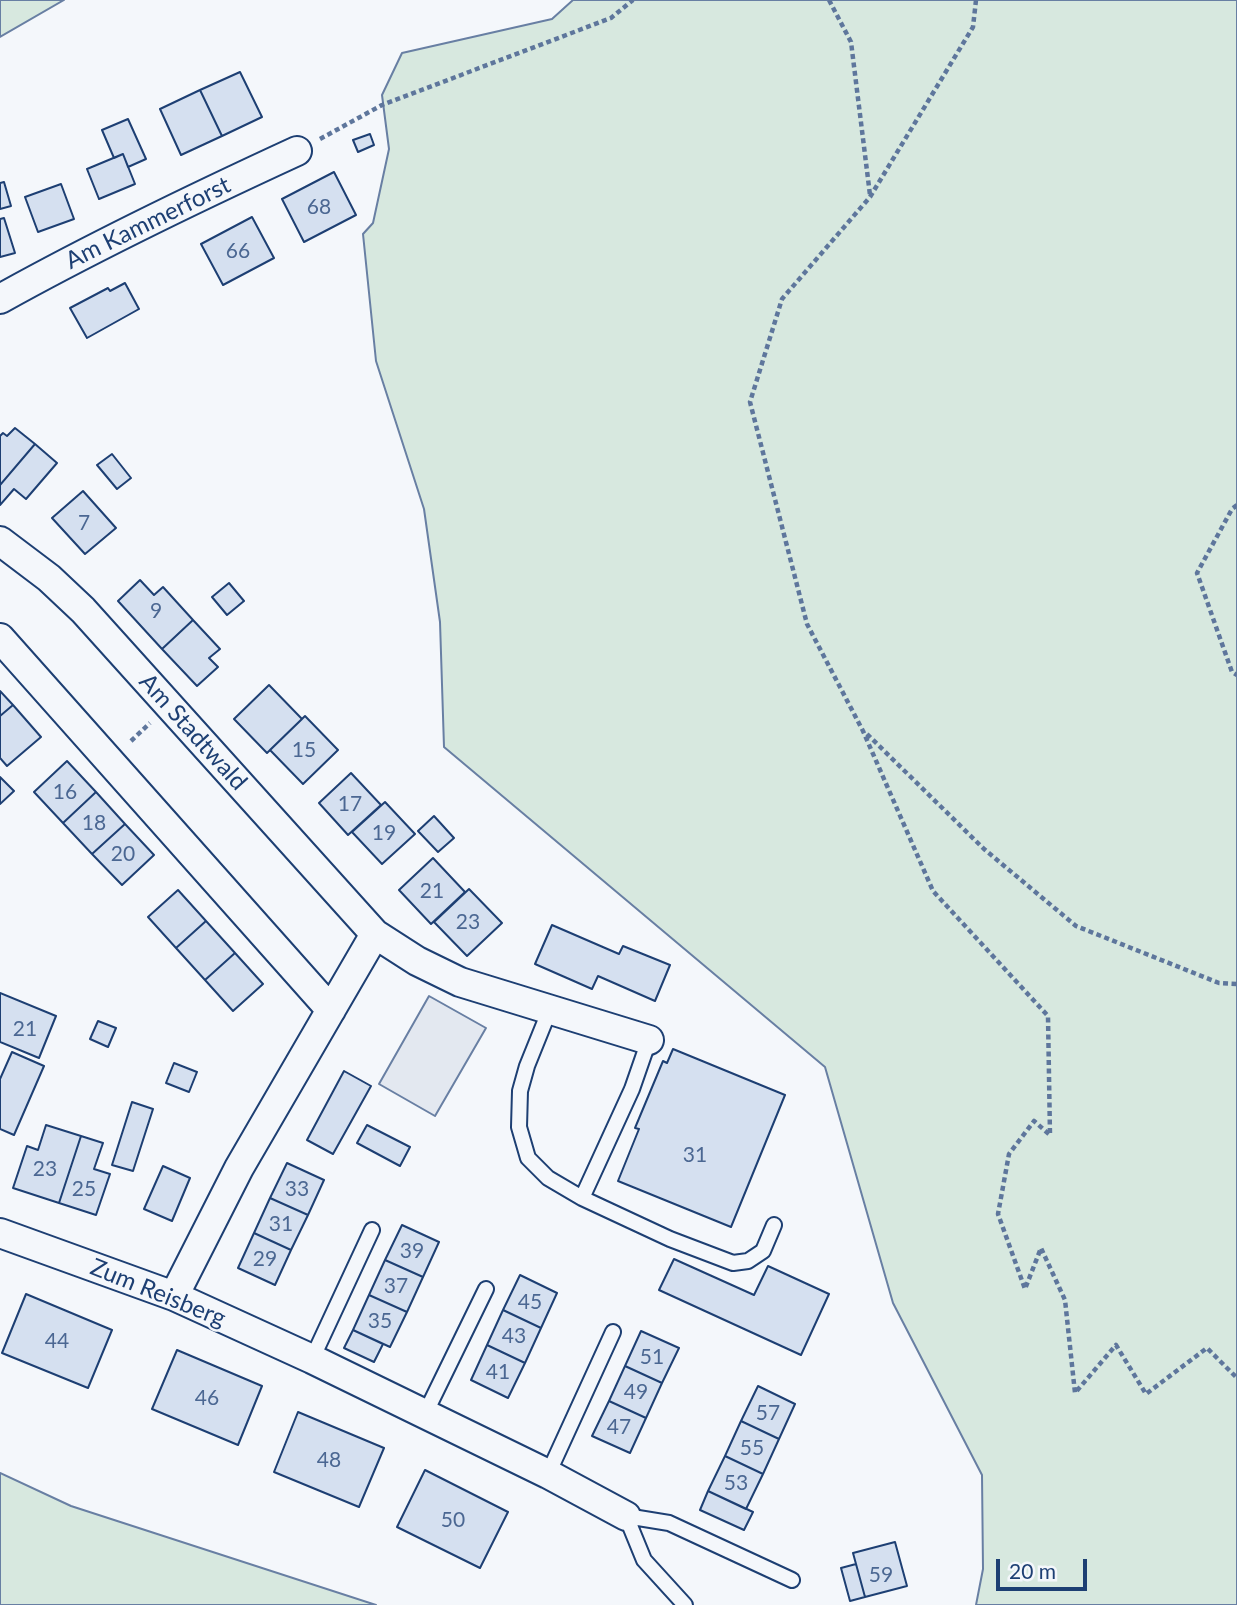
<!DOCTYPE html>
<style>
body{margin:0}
#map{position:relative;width:1237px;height:1605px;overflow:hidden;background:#f4f7fb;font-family:Lato,sans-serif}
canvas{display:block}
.scale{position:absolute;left:996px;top:1559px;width:91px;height:32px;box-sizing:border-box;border:4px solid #1d3f73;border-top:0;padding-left:9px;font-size:21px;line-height:24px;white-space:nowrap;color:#1d3f73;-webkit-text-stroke:5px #f4f7fb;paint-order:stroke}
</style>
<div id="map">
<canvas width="1237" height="1605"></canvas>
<div class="scale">20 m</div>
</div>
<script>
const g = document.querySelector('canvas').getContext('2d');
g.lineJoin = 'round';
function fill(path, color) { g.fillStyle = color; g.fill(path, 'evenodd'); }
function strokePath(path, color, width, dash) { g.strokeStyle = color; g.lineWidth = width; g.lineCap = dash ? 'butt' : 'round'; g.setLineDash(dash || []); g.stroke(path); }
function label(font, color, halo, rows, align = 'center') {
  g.font = font + ' Lato,sans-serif'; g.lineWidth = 5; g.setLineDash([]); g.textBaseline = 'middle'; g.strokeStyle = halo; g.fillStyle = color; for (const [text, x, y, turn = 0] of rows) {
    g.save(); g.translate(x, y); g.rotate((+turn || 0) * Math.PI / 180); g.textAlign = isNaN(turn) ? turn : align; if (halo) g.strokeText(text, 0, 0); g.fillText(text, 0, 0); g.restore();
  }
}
const green = new Path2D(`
 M0 0H64L0 37Z
 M573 0H1237V1605H976L983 1569 982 1475 893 1303 825 1067 444 747 440 622 424 509 376 361 363 234 373 223 389 149 382 95 402 53 552 19Z
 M0 1473 71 1506 376 1605H0Z`);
fill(green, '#d7e8df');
strokePath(green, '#687fa3', 2);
const parking = new Path2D(`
 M429 996 486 1028 435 1116 379 1084Z`);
fill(parking, '#e3e8f0');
strokePath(parking, '#687fa3', 2);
const building = new Path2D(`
 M240 72 262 117 222 136 200 90Z
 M200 90 222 136 181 155 160 109Z
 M128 119 146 159 128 167 123 154 114 158 102 130Z
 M370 134 374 145 358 152 353 140Z
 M123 154 135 184 99 199 87 169Z
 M334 172 356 215 304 242 282 199Z
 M4 182 11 206 0 209V183Z
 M61 184 74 219 38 232 25 197Z
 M252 217 274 258 223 285 201 244Z
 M4 218 15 253 0 257V219Z
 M125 283 139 309 87 338 70 308 108 288 110 291Z
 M15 428 35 444 0 485V436L3 433 7 436Z
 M35 444 57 463 26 499 14 489 0 505V485Z
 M112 454 131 478 117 489 97 465Z
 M83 491 116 528 85 554 52 518Z
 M140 580 154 595 163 587 193 620 162 649 118 601Z
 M229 583 244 601 227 615 212 597Z
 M193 620 220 649 209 658 218 667 197 686 162 649Z
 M269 685 302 719 267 753 234 719Z
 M0 691 13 705 0 716Z
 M13 705 41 737 7 766 0 758V716Z
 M305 716 338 750 303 784 270 750Z
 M67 761 96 792 63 823 34 792Z
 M351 773 381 805 348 835 319 803Z
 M0 777 14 791 0 804Z
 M96 792 125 824 92 854 63 823Z
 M385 802 415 834 382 864 352 832Z
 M434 816 454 838 438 852 418 831Z
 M125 824 154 855 122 885 92 854Z
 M433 858 465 892 431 924 399 890Z
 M469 889 502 923 467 956 434 922Z
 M178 890 206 921 176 948 148 917Z
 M206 921 235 953 205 980 176 948Z
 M552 925 619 954 623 946 670 965 655 1001 598 976 592 989 535 964Z
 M235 953 263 984 233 1011 205 980Z
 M0 993 56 1016 39 1058 0 1042Z
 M98 1021 116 1028 108 1047 90 1039Z
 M673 1049 785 1095 731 1227 618 1181 639 1129 635 1128 663 1061 667 1063Z
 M12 1052 44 1066 14 1135 0 1129V1079Z
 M174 1063 197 1072 189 1092 166 1083Z
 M344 1071 371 1086 333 1154 307 1140Z
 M132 1102 153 1109 133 1171 112 1165Z
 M46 1125 81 1136 59 1203 13 1188 27 1146 38 1150Z
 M367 1125 410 1147 400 1166 357 1143Z
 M81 1136 103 1143 94 1169 110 1174 96 1215 59 1203Z
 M287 1163 324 1180 308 1215 270 1198Z
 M163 1166 190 1178 172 1221 144 1209Z
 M270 1198 308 1215 291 1250 254 1233Z
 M402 1225 439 1242 423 1277 385 1260Z
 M254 1233 291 1250 275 1285 238 1268Z
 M674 1259 754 1295 768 1266 829 1294 801 1355 659 1290Z
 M385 1260 423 1277 407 1312 369 1295Z
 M520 1275 557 1293 541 1328 503 1310Z
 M26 1294 112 1330 88 1388 2 1353Z
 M369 1295 407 1312 390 1347 353 1330Z
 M503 1310 541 1328 525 1363 487 1345Z
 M353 1330 383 1344 374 1362 344 1348Z
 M641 1331 679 1348 662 1383 625 1366Z
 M487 1345 525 1363 508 1398 471 1380Z
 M177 1350 262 1386 238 1445 152 1409Z
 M625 1366 662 1383 646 1418 609 1401Z
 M758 1386 795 1404 779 1439 741 1421Z
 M609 1401 646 1418 630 1453 592 1436Z
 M298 1412 384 1448 359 1507 274 1472Z
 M741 1421 779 1439 763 1474 725 1456Z
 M725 1456 763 1474 746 1509 708 1491Z
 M425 1470 508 1512 480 1568 397 1527Z
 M708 1491 753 1512 744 1530 700 1510Z
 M895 1542 907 1586 865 1597 853 1553Z
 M856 1564 865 1597 850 1601 841 1568Z`);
fill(building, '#d5e0f0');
strokePath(building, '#1d3f73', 2);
const service = new Path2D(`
 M550 1009 527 1066 520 1091 519 1127 528 1158 548 1178 582 1198 670 1239 733 1263 748 1261 763 1251 774 1225
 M582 1198 632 1089 649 1040
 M312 1359 372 1230
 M425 1414 486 1289
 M548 1474 613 1332
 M626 1516 669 1523 792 1580
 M626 1516 644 1560 685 1605`);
const minor = new Path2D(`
 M0 299C97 245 197 197 297 151
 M0 541 49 578 83 610 375 934 417 961 460 982 649 1040
 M0 638 331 1010
 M0 1233 174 1296 312 1359 548 1474 626 1516
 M174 1296 239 1168 375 934`);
strokePath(service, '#1d3f73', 18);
strokePath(minor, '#1d3f73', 32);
strokePath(new Path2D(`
 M829 0 851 42 870 195
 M976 0 973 27 870 197 782 299 750 402 807 624 863 731 933 891 1048 1016 1050 1135 1034 1121 1009 1154 998 1214 1025 1289 1041 1248 1065 1300 1075 1393 1116 1345 1146 1394 1207 1348 1237 1378
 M320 139 382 105 611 18 633 0
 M1237 505 1232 509 1197 573 1232 672 1237 675
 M867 734 984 849 1076 926 1219 983 1237 984
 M131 741 150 723`), '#5e769c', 4.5, [5, 3.5]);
strokePath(service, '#f4f7fb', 14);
strokePath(minor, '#f4f7fb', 28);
label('21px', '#4b6792', null, [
 ["68",319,207],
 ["66",238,251],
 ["7",84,523],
 ["9",156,611],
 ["15",304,750],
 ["16",65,792],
 ["17",350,804],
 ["18",94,823],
 ["19",384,833],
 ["20",123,854],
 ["21",432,891],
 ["23",468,922],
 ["21",25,1029],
 ["31",695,1155],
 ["23",45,1169],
 ["25",84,1189],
 ["33",297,1189],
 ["31",281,1224],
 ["39",412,1251],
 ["29",265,1259],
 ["37",396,1286],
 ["45",530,1302],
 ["35",380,1321],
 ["43",514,1336],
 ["44",57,1341],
 ["51",652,1357],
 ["41",498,1372],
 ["49",636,1392],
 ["46",207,1398],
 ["57",768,1413],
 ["47",619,1427],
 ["55",752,1448],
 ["48",329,1460],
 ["53",736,1483],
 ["50",453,1520],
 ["59",881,1575]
]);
label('24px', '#1d3f73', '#f4f7fb', [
 ["Am Kammerforst",148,223,-26],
 ["Am Stadtwald",193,732,48],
 ["Zum Reisberg",158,1293,22]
]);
</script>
